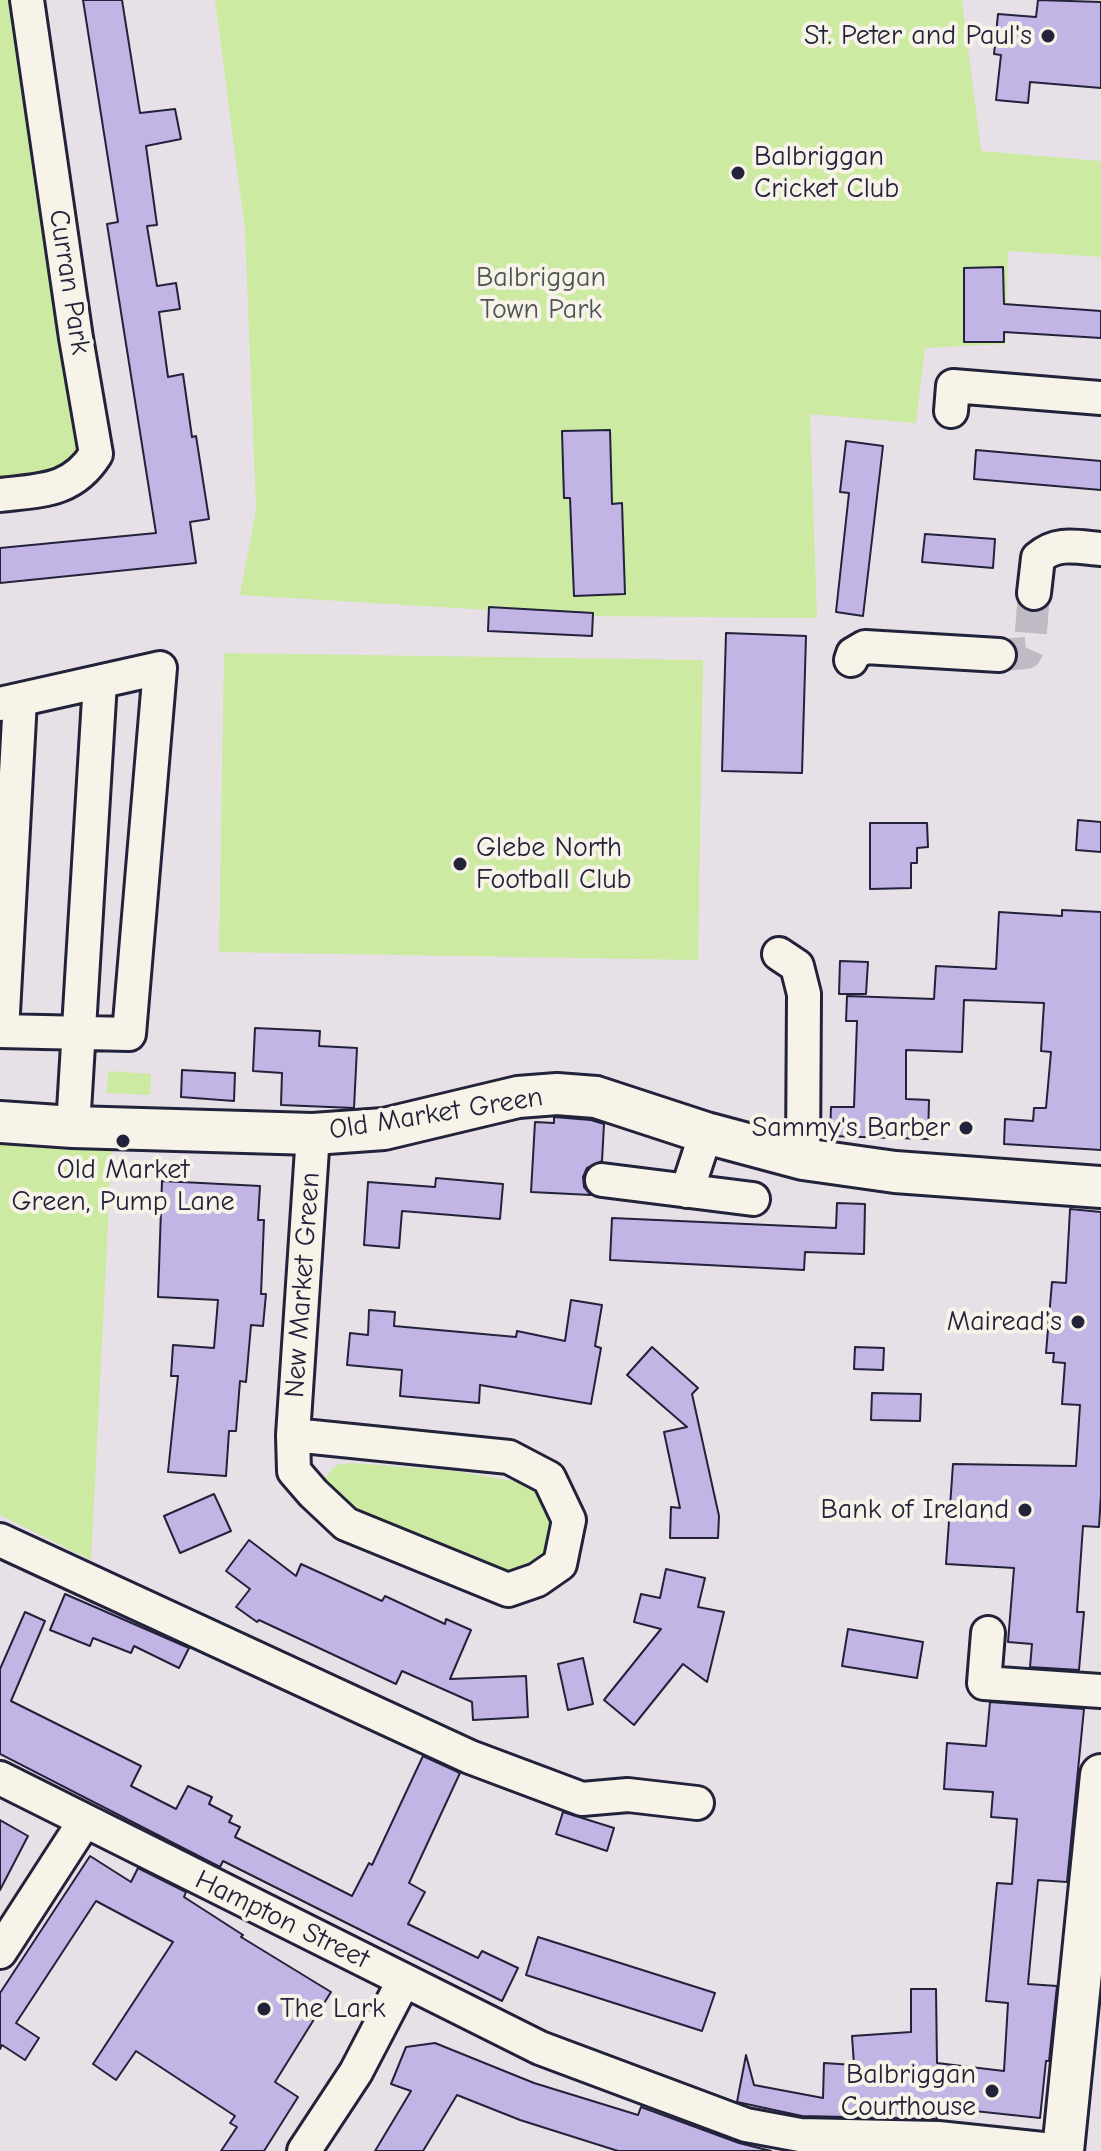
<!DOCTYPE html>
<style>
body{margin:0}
canvas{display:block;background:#e7e0e7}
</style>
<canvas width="1101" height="2151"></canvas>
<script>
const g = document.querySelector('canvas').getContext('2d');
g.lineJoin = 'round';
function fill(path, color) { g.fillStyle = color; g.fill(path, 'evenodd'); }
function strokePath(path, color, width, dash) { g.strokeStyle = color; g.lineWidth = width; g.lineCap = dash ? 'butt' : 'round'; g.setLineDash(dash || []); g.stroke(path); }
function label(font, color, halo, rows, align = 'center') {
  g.font = font + ' "Comic Neue",sans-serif'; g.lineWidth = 8; g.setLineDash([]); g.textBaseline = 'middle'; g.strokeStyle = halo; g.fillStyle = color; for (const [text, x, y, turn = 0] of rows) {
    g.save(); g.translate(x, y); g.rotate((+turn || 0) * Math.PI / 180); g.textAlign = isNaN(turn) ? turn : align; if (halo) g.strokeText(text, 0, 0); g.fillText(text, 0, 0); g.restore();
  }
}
fill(new Path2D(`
 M0 0H13L81 447 54 475 0 480Z
 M215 0H962L981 151 1101 161V257L1008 251 1005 344 925 348 916 423 810 414 817 618 590 616 240 595 256 509 245 230Z
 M224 653 703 660 698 960 219 952Z
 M108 1071 151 1074 150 1095 107 1093Z
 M0 1143 112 1147 91 1560 0 1515Z
 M352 1463 455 1471 530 1484 543 1494 556 1516 545 1559 525 1570 501 1573 421 1540 335 1498 329 1493 325 1478 336 1465Z`), '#cceaa2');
const building = new Path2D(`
 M83 0H122L140 113 175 109 181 139 146 146 157 225 147 226 157 286 176 283 180 309 159 312 168 377 183 374 192 437 196 436 209 519 190 522 196 563 0 583V548L156 533 107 224 118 222Z
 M1038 0 1101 2V88L1030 82 1028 103 996 100 1001 55 994 54 998 14 1036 17Z
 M1003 267 1004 304 1101 311V338L1004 332V342H964V268Z
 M610 430 612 504 622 503 625 594 574 596 570 498H564L562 431Z
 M846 441 883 446 863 616 836 612 849 493 840 492Z
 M976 450 1101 461V490L974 479Z
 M925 534 995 539 993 568 922 562Z
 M489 607 593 613 592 636 488 631Z
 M726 633 806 636 802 773 722 771Z
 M1078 820 1101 822V852L1076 850Z
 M870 823H927L928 847 917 848V863H911V888L870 889Z
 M1062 910 1101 912V1150L1004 1144 1005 1119 1033 1121 1034 1108H1046L1051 1052 1041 1051 1044 1003 964 1000 962 1052 906 1050V1099L929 1100 928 1139 830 1136 831 1107H854L857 1021H846L847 996 934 999 936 966 996 969 999 912 1062 916Z
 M840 961 868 962 866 994H839Z
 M255 1028 320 1031 319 1046 357 1048 354 1108 281 1105 282 1073 253 1071Z
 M182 1070 235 1073 234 1101 181 1097Z
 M554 1117 591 1120 604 1124 602 1161 587 1168 583 1177 584 1187 591 1195 531 1192 535 1122 554 1123Z
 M436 1178 503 1184 500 1219 402 1211 399 1248 364 1245 368 1182 435 1187Z
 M162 1181 260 1186 258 1220H264L261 1294H266L263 1326 251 1325 246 1382 240 1381 236 1431H229L226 1476 168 1472 178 1376H171L173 1345 214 1348 218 1300 158 1297Z
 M837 1203 865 1204 864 1254 805 1252 804 1270 610 1260 612 1218 836 1228Z
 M1070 1209 1101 1212V1494L1099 1527 1083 1526 1077 1612H1084L1079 1670 1030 1667 1032 1644 1008 1642 1014 1568 946 1564 953 1464 1076 1466 1080 1405 1062 1404 1065 1363 1053 1362 1054 1353H1046L1052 1282 1066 1283Z
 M571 1300 602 1305 595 1346 601 1348 591 1404 480 1385 479 1403 400 1396 402 1370 347 1365 350 1333 368 1335 369 1310 395 1312 394 1326 516 1337 517 1331 565 1341Z
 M652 1347 698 1388 692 1394 719 1516 718 1538H670L671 1507 680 1508 664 1432 687 1427 627 1375Z
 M855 1347 884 1348 883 1370 854 1369Z
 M872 1393 921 1394 920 1421 871 1420Z
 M214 1494 231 1531 180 1553 164 1516Z
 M249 1540 296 1576 301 1564 382 1601 385 1596 445 1624 446 1619 471 1630 450 1679 526 1676 528 1717 473 1720 472 1702 402 1671 396 1684 259 1620 257 1622 236 1607 250 1589 226 1571Z
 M666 1569 705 1578 698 1607 724 1612 707 1682 683 1664 634 1725 604 1700 661 1629 634 1622 641 1594 660 1598Z
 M65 1594 189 1648 179 1668 134 1646 131 1653 93 1638 90 1646 50 1630Z
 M25 1612 45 1621 11 1701 141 1766 131 1786 176 1809 188 1786 212 1797 209 1804 232 1816 229 1822 240 1827 235 1837 352 1896 369 1863 372 1865 423 1756 460 1773 409 1883 425 1892 408 1924 478 1958 482 1951 518 1968 502 2001 223 1861 220 1867 0 1754V1669Z
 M848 1629 923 1642 917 1678 842 1666Z
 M583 1658 593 1704 568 1710 558 1664Z
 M990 1702 1084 1709 1067 1882 1038 1880 1028 1984 1057 1986 1049 2061H1046L1040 2118 937 2107V2119L802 2116 737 2102 746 2055 754 2085 823 2098 824 2063 854 2065 852 2036 911 2032V1989H936L937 2063 1004 2071 1008 2003 986 2001 997 1883 1012 1884 1017 1819 991 1817 993 1792 944 1789 947 1743 986 1746Z
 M563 1812 614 1828 607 1851 556 1834Z
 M0 1820 28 1836 0 1890Z
 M90 1856 131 1882 138 1868 186 1892 184 1897 243 1935 241 1937 331 1992 275 2082 298 2097 264 2151H221L237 2127 230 2123 235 2116 136 2051 116 2080 93 2064 173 1942 96 1901 16 2023 39 2038 25 2060 2 2045 0 2049V1993Z
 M538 1937 715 1993 702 2031 526 1975Z
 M435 2043 534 2083 638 2115 641 2107 739 2143 771 2151H618L520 2120 457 2095 423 2151H375L411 2091 391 2084 406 2047Z`);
fill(building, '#c2b4e5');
strokePath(building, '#22223b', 2);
strokePath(new Path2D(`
 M999 655 1026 653 1030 644 1034 593`), '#c0bac5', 32, [32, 16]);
const minor = new Path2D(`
 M951 411 953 386 1101 398
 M0 495C41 490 72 492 96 454L76 338 27 0
 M1034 593 1038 558C1057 541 1077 547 1101 549
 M851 660 853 654 865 647 999 655
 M0 704 160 668 129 1034 0 1031
 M779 954 797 966 804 994 803 1159
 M2 1031 20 700
 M73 1127 100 682
 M602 1180 753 1199
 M687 1191 706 1133
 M293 1435 509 1457 549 1478 569 1520 560 1564 537 1580 508 1590 346 1524 313 1493 294 1471 293 1435 313 1134
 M0 1540 470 1757 582 1799 628 1795 697 1803
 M988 1633 984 1683 1101 1691
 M0 1778 540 2048 746 2125 800 2135 938 2138 1062 2151
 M0 1952 84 1822
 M304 2151 356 2072 404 1980`);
const major = new Path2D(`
 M0 1122 73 1127 313 1134 384 1129 518 1097 557 1094 596 1097 706 1133 803 1159 895 1172 1101 1187
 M1063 2151 1101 1775`);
strokePath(minor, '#22223b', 38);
strokePath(major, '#22223b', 46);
strokePath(minor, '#f7f3e8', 32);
strokePath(major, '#f7f3e8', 40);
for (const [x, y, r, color] of [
 [1048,36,8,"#22223b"],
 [738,173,8,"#22223b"],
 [460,864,8,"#22223b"],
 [966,1128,8,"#22223b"],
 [123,1141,8,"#22223b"],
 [1078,1322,8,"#22223b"],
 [1025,1510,8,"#22223b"],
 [264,2009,8,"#22223b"],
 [992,2091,8,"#22223b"]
]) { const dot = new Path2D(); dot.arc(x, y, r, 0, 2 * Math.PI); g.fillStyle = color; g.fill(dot); strokePath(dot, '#f7f3e8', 3); }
label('28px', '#22223b', '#f7f3e8', [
 ["St. Peter and Paul's",1032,36],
 ["Balbriggan",754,157,"left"],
 ["Cricket Club",754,189,"left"],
 ["Glebe North",476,848,"left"],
 ["Football Club",476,880,"left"],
 ["Sammy's Barber",950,1128],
 ["Old Market",123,1170,"center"],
 ["Green, Pump Lane",123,1202,"center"],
 ["Mairead's",1062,1322],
 ["Bank of Ireland",1009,1510],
 ["The Lark",280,2009,"left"],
 ["Balbriggan",976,2075],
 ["Courthouse",976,2107]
], 'right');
label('28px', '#4c5455', '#f7f3e8', [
 ["Balbriggan",541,278],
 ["Town Park",541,310]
]);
label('28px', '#22223b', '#f7f3e8', [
 ["Curran Park",69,282,81],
 ["Old Market Green",436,1114,-9],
 ["New Market Green",303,1285,-86],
 ["Hampton Street",282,1920,26]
]);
</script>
